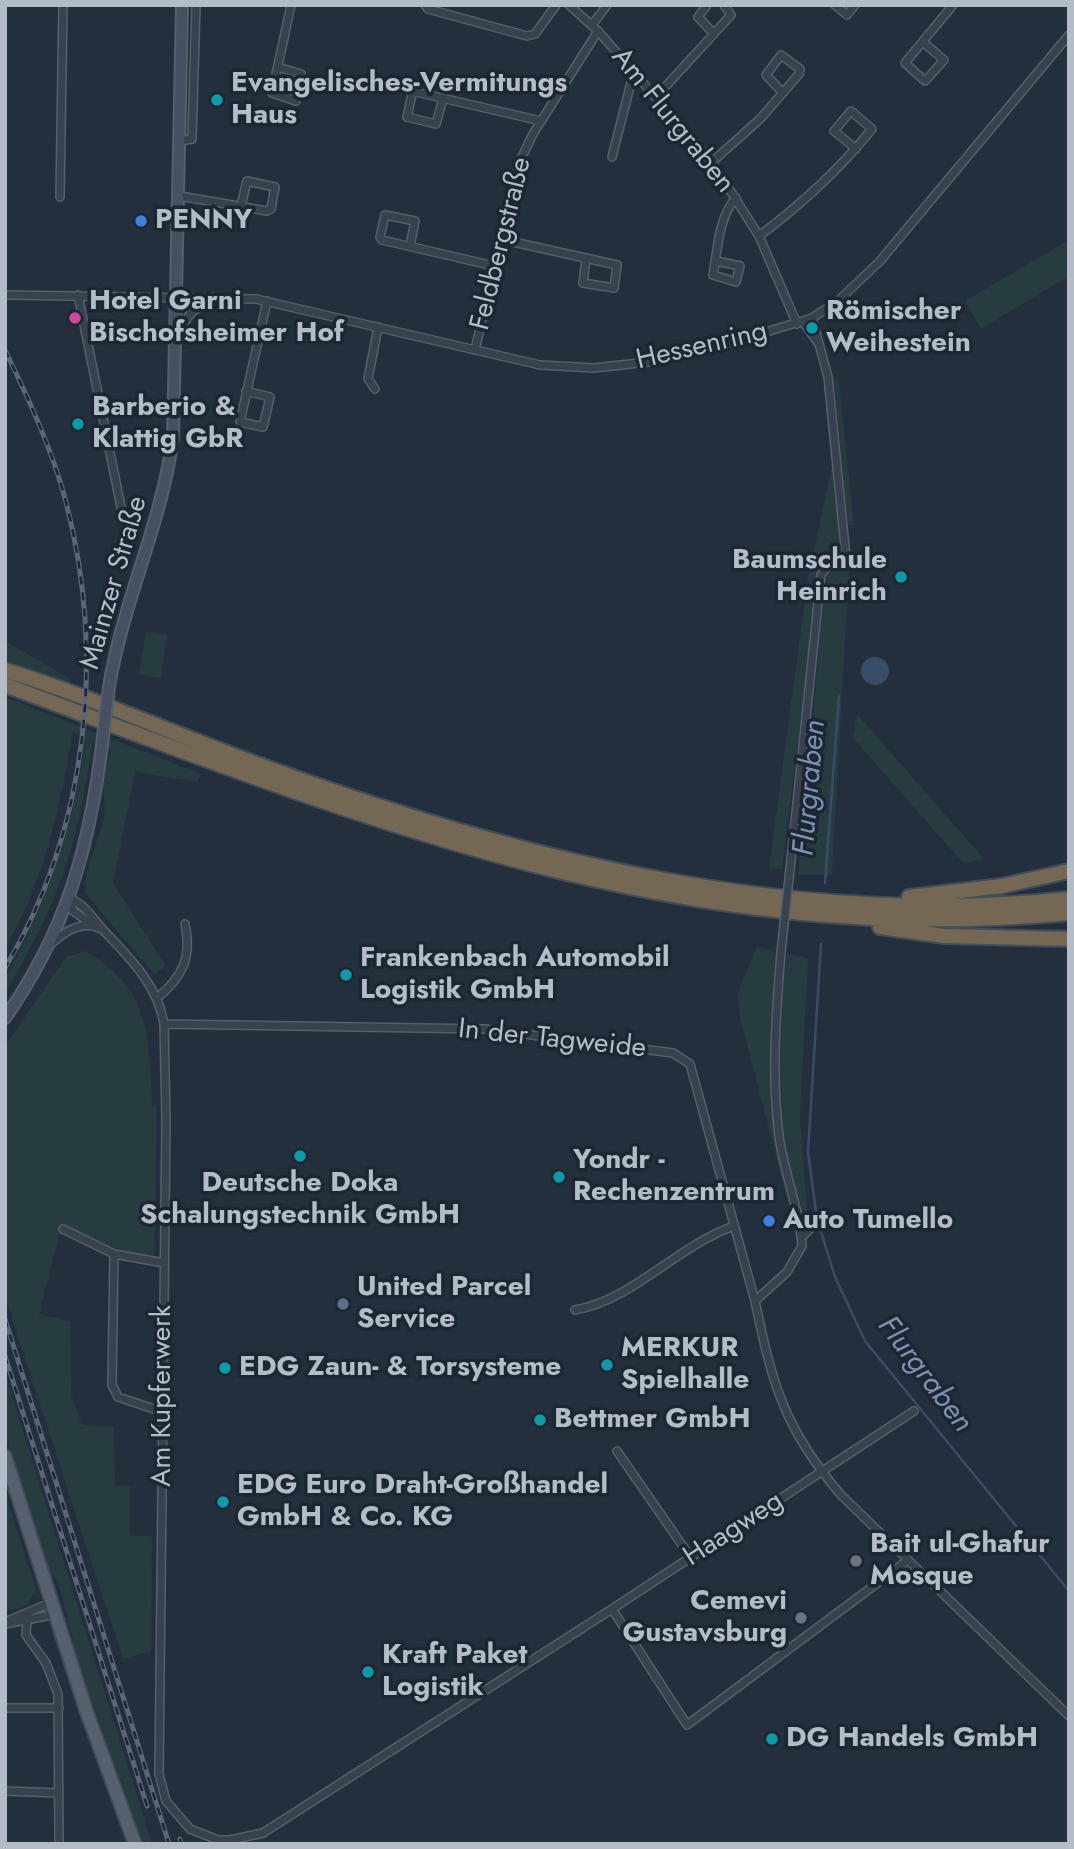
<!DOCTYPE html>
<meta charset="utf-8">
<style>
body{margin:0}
#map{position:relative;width:1074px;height:1849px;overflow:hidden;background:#242f3e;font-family:Jost,sans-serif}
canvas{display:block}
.frame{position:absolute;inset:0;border:7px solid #b4bcc9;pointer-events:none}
</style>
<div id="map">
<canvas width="1074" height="1849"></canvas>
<div class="frame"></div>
</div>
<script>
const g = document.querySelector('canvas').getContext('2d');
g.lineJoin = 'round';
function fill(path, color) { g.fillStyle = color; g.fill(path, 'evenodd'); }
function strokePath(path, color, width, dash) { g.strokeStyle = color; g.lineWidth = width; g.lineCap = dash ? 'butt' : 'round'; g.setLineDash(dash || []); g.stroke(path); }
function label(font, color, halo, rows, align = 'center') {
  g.font = font + ' Jost,sans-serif'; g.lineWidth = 7; g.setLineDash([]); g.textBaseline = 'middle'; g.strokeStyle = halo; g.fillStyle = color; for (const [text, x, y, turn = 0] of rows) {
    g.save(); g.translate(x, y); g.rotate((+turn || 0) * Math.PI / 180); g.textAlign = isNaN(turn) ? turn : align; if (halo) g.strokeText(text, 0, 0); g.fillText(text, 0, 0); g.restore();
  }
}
fill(new Path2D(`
 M1069 240V276L981 329 965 301Z
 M834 380H839L854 525H848Z
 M833 462 841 554 830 559 813 554Z
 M810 562 820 564 782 869 769 868Z
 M829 568 849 570 832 875H798L822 617Z
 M146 632 167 634 161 678 139 674Z
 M5 641 69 678 70 684 5 661Z
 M5 697 201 774 198 782 135 772 113 883 166 966 154 974 85 893 86 875 105 816 103 784 111 749 93 741C86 782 80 822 67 862 53 907 29 952 5 993V979C47 902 75 825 86 738L73 732C60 808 44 881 5 948Z
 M857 714 984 859 963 863 853 738Z
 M757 947 775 952 770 1059 777 1145 798 1241 739 1013 738 992Z
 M85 951C151 989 149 1036 152 1105L157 1106 154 1257 115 1249 62 1224 39 1314 70 1321 71 1394 82 1425 114 1427 115 1486H130V1535L152 1537 151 1651 123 1659 5 1297V1046L66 957Z
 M787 953 808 958 800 1117 808 1224 805 1226C798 1217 796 1202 793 1190 771 1112 778 1032 787 953Z
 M5 1373 152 1844H144L137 1827 80 1668 58 1581 46 1566 5 1434Z
 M5 1494 36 1590 27 1605 5 1612Z`), '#263c3f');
fill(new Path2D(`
 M861 671a14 14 0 1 1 28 0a14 14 0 1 1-28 0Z`), '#394c67');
strokePath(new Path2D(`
 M825 883 839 696
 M821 944 808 1152 817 1219 835 1277 865 1341 1069 1591`), '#394c67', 2.5);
const minor = new Path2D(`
 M425 5 428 9 527 36 535 34 556 5
 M569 5 598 31 712 162 759 236 797 324
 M707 5 698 17 714 34
 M835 5 847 15 855 5
 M592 25 607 5
 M923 42 944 60 925 81 905 63 953 5
 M278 67 301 74 296 101 272 93 291 5
 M656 97 731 15 724 5
 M443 98 436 124 407 117 412 94 416 92 541 121
 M180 141 192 139 196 5
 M612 157 634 71
 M712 162 761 118 799 74 800 69 781 55 766 75 783 93
 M180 196 267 211 271 209 275 187 247 181 241 206
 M60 197 63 5
 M759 236C802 204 838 171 872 129L851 111 834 131 856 149
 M500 239 617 265 614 288 583 283 586 259
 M410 246 415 221 385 215 380 237 382 240 494 266
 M716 261 740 266 736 282 713 275C717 253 719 215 736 198
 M9 295 256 299 540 365 594 368 648 362 720 346 812 318 838 301 880 261 1069 35
 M78 295 121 507
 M803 322 819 344
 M176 334 191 313 213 297
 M475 350 519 163 533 134 598 31
 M375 389 368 379 378 327
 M246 391 270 397 263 427 240 422 267 301
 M791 860 821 575 829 564 846 557 828 377 812 318
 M69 898C86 905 93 919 105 932 131 959 158 986 164 1024L166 1120 159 1774 166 1801 190 1829 218 1840H230L263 1833 612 1609 914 1411
 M69 899 73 911 93 925
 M50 945C64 932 82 919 101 929
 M781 952C776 1014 771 1074 779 1136 784 1173 800 1210 802 1246L787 1272 755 1301C772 1384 785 1430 841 1495L1069 1716
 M157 998C183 977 192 957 185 924
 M164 1024 485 1029 673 1053 690 1064 755 1301
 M63 1229 114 1254
 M802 1237 810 1229
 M575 1310C633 1300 677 1246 734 1226
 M163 1412 118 1397 112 1385 114 1254 164 1263
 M617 1451 691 1558
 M612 1609 687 1725 907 1561
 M27 1621 26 1635 46 1663 58 1694 59 1844
 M5 1622 52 1602
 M5 1624 56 1614
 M5 1708H59
 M5 1791 59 1793`);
const secondary = new Path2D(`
 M109 687C123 601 162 523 173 437L182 5
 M5 1018C66 931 89 849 102 745`);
const primary = new Path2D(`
 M5 1456 86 1710 135 1844`);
const motorway = new Path2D(`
 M5 670C98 699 188 740 279 772 532 863 798 928 1069 899
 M5 685C361 817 679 950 1069 913
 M909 897 1002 886 1069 871
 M880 927 944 936 1069 939`);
strokePath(minor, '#565f6c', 10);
strokePath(secondary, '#565f6c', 14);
strokePath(primary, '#414a57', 16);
strokePath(motorway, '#434c59', 18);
strokePath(minor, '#38414e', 7);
strokePath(secondary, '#465061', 10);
strokePath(primary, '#56606e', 12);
strokePath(motorway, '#746855', 14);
const rail = new Path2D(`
 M5 350C29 400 52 449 66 502 106 657 88 830 5 968
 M5 1319 169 1844
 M5 1356 147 1806
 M180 1839 181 1844`);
strokePath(rail, '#5a6575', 5);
strokePath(rail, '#1d2633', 2.5, [8]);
const minorBridge = new Path2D(`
 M781 952 791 860`);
const secondaryBridge = new Path2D(`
 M102 745 109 687`);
strokePath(minorBridge, '#565f6c', 10, []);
strokePath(secondaryBridge, '#565f6c', 14, []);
strokePath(minorBridge, '#38414e', 7);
strokePath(secondaryBridge, '#465061', 10);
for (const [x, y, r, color] of [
 [217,100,7,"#0f9aa8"],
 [141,221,7,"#3f7fe0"],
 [75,318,7,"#d1479c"],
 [812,328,7,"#0f9aa8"],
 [78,424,7,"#0f9aa8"],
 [901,577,7,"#0f9aa8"],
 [346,975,7,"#0f9aa8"],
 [300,1156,7,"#0f9aa8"],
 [559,1177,7,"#0f9aa8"],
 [769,1221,7,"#3f7fe0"],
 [343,1304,7,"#5c6f8a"],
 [607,1365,7,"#0f9aa8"],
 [225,1368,7,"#0f9aa8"],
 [540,1420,7,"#0f9aa8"],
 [223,1502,7,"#0f9aa8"],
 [856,1561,7,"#6b7280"],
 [801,1618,7,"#6b7280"],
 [368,1672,7,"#0f9aa8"],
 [772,1739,7,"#0f9aa8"]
]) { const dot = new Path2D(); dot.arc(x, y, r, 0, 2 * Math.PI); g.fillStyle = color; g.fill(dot); strokePath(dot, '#1d2633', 2.5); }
label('bold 28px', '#b4bcc9', '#1d2633', [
 ["Evangelisches-Vermitungs",231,84],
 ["Haus",231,116],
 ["PENNY",155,221],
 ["Hotel Garni",89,302],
 ["Bischofsheimer Hof",89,334],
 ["Römischer",826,312],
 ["Weihestein",826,344],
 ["Barberio &",92,408],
 ["Klattig GbR",92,440],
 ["Baumschule",887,561,"right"],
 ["Heinrich",887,593,"right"],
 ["Frankenbach Automobil",360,959],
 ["Logistik GmbH",360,991],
 ["Yondr -",573,1161],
 ["Rechenzentrum",573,1193],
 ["Deutsche Doka",300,1184,"center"],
 ["Schalungstechnik GmbH",300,1216,"center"],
 ["Auto Tumello",783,1221],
 ["United Parcel",357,1288],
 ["Service",357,1320],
 ["MERKUR",621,1349],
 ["Spielhalle",621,1381],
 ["EDG Zaun- & Torsysteme",239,1368],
 ["Bettmer GmbH",554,1420],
 ["EDG Euro Draht-Großhandel",237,1486],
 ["GmbH & Co. KG",237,1518],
 ["Bait ul-Ghafur",870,1545],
 ["Mosque",870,1577],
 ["Cemevi",787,1602,"right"],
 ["Gustavsburg",787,1634,"right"],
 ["Kraft Paket",382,1656],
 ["Logistik",382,1688],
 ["DG Handels GmbH",786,1739]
], 'left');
label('28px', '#b4bcc9', '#1d2633', [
 ["Am Flurgraben",672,121,51],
 ["Feldbergstraße",502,244,-76],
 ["Hessenring",702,347,-13],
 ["Mainzer Straße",115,583,-74],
 ["In der Tagweide",552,1040,6],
 ["Am Kupferwerk",163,1396,-90],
 ["Haagweg",734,1530,-33]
]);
label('italic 30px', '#7c92b1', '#1d2633', [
 ["Flurgraben",811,788,-85],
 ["Flurgraben",924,1375,53]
]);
</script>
